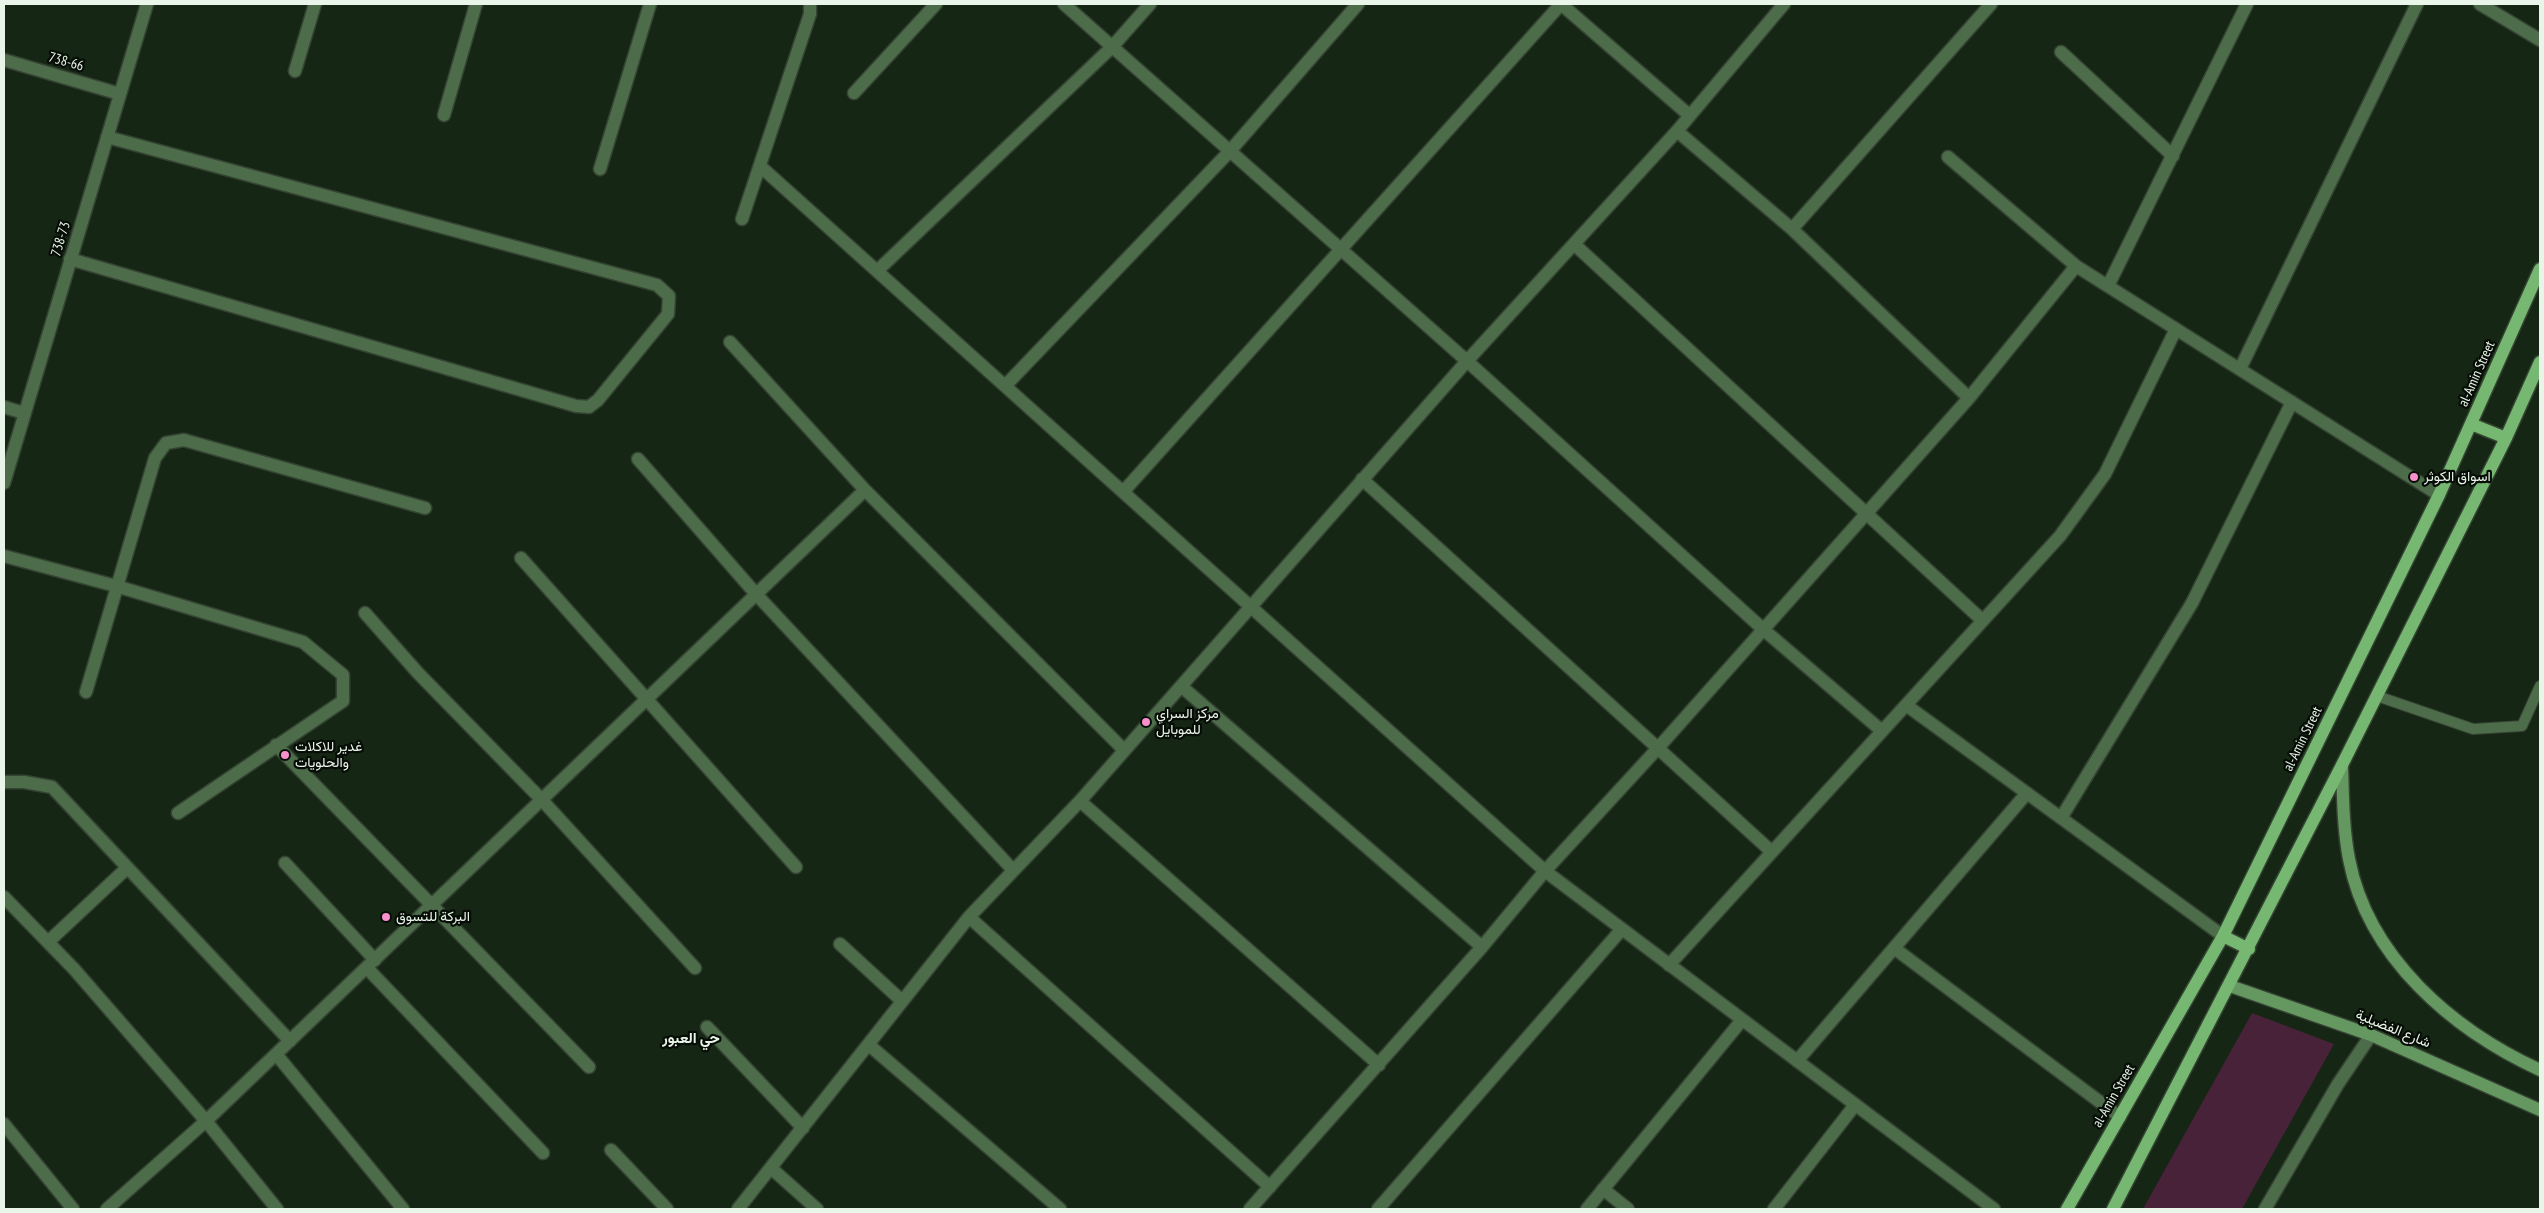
<!DOCTYPE html>
<meta charset="utf-8">
<style>
body{margin:0}
#map{position:relative;width:2544px;height:1213px;overflow:hidden;background:#162614;font-family:"PT Sans Narrow",sans-serif}
canvas{display:block}
.frame{position:absolute;inset:0;border:5px solid #eaf5e9;pointer-events:none}
</style>
<div id="map">
<canvas width="2544" height="1213"></canvas>
<div class="frame"></div>
</div>
<script>
const g = document.querySelector('canvas').getContext('2d');
g.lineJoin = 'round';
function fill(path, color) { g.fillStyle = color; g.fill(path, 'evenodd'); }
function strokePath(path, color, width, dash) { g.strokeStyle = color; g.lineWidth = width; g.lineCap = dash ? 'butt' : 'round'; g.setLineDash(dash || []); g.stroke(path); }
function label(font, color, halo, rows, align = 'center') {
  g.font = font + ' "PT Sans Narrow",Vazirmatn,sans-serif'; g.lineWidth = 4.5; g.setLineDash([]); g.textBaseline = 'middle'; g.strokeStyle = halo; g.fillStyle = color; for (const [text, x, y, turn = 0] of rows) {
    g.save(); g.translate(x, y); g.rotate((+turn || 0) * Math.PI / 180); g.textAlign = isNaN(turn) ? turn : align; if (halo) g.strokeText(text, 0, 0); g.fillText(text, 0, 0); g.restore();
  }
}
fill(new Path2D(`
 M2252 1013 2334 1044 2242 1209H2143Z`), '#482238');
const lane = new Path2D(`
 M2377 696 2473 729 2522 726 2540 686`);
const street = new Path2D(`
 M1064 4 1467 361 1764 630 1882 731
 M1561 4 1689 115
 M2480 4 2540 40
 M2061 52 2173 156
 M4 60 120 94
 M295 71 315 4
 M854 93 936 4
 M444 115 476 4
 M1677 131 1792 229 1969 398
 M1948 157 2076 266 2439 495
 M760 166 1545 871 1994 1209
 M600 169 650 4
 M742 219 810 14V4
 M1792 229 1991 4
 M1574 244 1982 620
 M70 259 576 406 589 407 598 400 668 314 669 296 657 285 107 137
 M877 271 1112 47 1150 4
 M2108 286 2247 4
 M730 342 865 490 1123 749
 M2240 369 2417 4
 M1005 386 1230 151 1358 4
 M4 407 24 413
 M638 459 756 594 1013 870
 M1362 479 1772 852
 M4 483 147 4
 M1123 492 1561 4
 M4 556 116 586 303 642 343 675V701L178 813
 M521 558 796 867
 M365 613 418 673 542 800 695 968
 M1181 686 1482 947
 M86 692 155 458 166 443 184 440 425 508
 M1906 705 2223 936
 M276 745 589 1067
 M4 782H24L52 787 290 1041
 M1080 801 1379 1065
 M2061 818 2192 603 2292 402
 M285 863 375 960
 M4 897 74 969 206 1121 277 1209
 M969 917 1270 1187
 M48 942 127 868
 M840 944 902 1001
 M1894 948 2120 1117
 M1669 965 2060 536 2105 474 2176 329
 M367 968 543 1153
 M707 1027 803 1128
 M869 1045 1060 1209
 M276 1054 403 1209
 M1797 1061 2027 793
 M4 1124 73 1209
 M611 1150 667 1209
 M771 1168 817 1209
 M1603 1189 1628 1209
 M107 1209 206 1121 865 490
 M738 1209 969 917 1080 801 1467 361 1677 131 1784 4
 M1250 1209 1482 947 1545 871 1658 748 1969 398 2076 266
 M1378 1209 1622 929
 M1587 1209 1742 1020
 M1774 1209 1855 1105
 M2265 1209 2338 1084 2371 1035`);
const secondary = new Path2D(`
 M2342 765C2343 796 2343 828 2349 859 2368 958 2453 1030 2540 1070
 M2230 986 2371 1035 2540 1110`);
const primary = new Path2D(`
 M2471 424 2506 438
 M2223 936 2249 949
 M2067 1209 2223 936 2439 495 2540 269
 M2113 1209 2342 765 2506 438 2540 362`);
strokePath(lane, '#344332', 12);
strokePath(street, '#344332', 15);
strokePath(secondary, '#344332', 15);
strokePath(primary, '#344332', 15);
strokePath(lane, '#4d6c4a', 10);
strokePath(street, '#4d6c4a', 12);
strokePath(secondary, '#659760', 12);
strokePath(primary, '#76b871', 12);
for (const [x, y, r, color] of [
 [2414,477,5,"#f890cc"],
 [1146,722,5,"#f890cc"],
 [285,755,5,"#f890cc"],
 [386,917,5,"#f890cc"]
]) { const dot = new Path2D(); dot.arc(x, y, r, 0, 2 * Math.PI); g.fillStyle = color; g.fill(dot); strokePath(dot, '#060d06', 2); }
label('14px', '#eaf5e9', '#060d06', [
 ["738-66",66,62,16],
 ["738-73",61,239,-73],
 ["al-Amin Street",2477,374,-66],
 ["al-Amin Street",2303,739,-64],
 ["شارع الفضيلية",2393,1029,22],
 ["al-Amin Street",2114,1096,-60]
]);
label('14px', '#eaf5e9', '#060d06', [
 ["اسواق الكوثر",2424,477],
 ["مركز السراي",1156,714],
 ["للموبايل",1156,730],
 ["غدير للاكلات",295,747],
 ["والحلويات",295,763],
 ["البركة للتسوق",396,917]
], 'left');
label('bold 15px', '#eaf5e9', '#060d06', [
 ["حي العبور",691,1039]
]);
</script>
